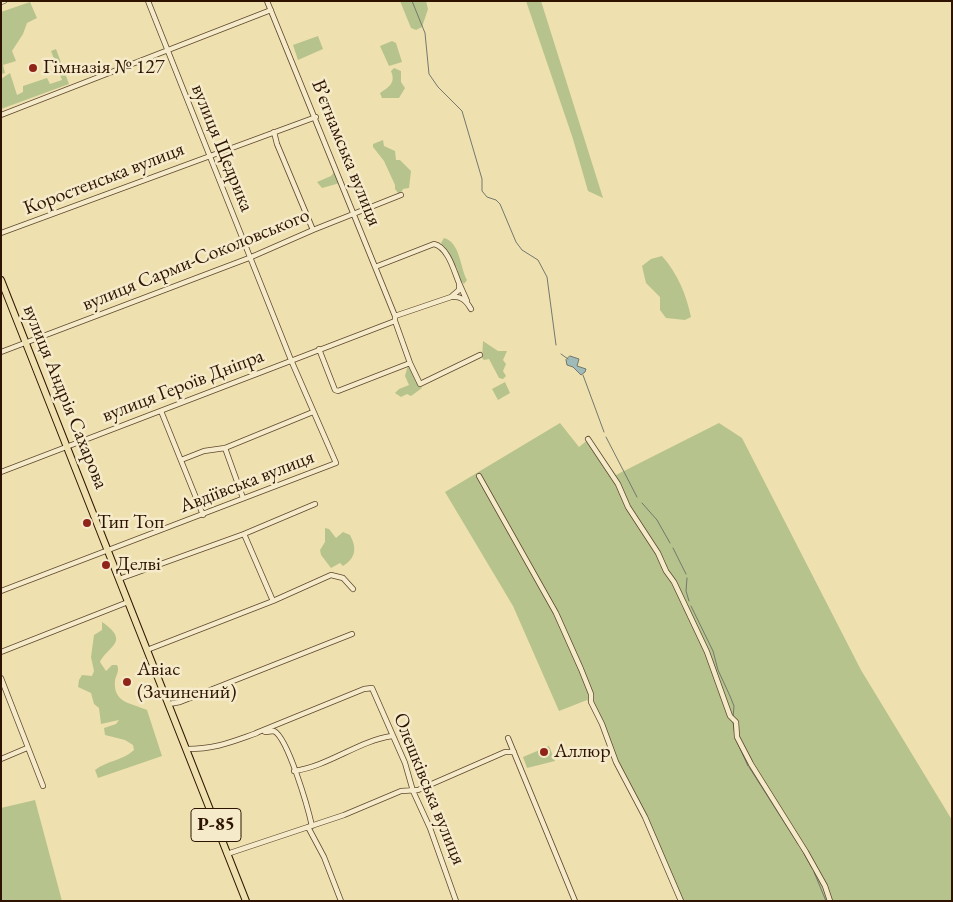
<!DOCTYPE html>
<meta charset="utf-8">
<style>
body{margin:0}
#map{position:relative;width:953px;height:902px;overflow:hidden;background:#efe0af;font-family:"EB Garamond",serif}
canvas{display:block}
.frame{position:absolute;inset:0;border:2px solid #2e1400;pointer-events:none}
</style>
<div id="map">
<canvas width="953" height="902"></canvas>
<div class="frame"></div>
</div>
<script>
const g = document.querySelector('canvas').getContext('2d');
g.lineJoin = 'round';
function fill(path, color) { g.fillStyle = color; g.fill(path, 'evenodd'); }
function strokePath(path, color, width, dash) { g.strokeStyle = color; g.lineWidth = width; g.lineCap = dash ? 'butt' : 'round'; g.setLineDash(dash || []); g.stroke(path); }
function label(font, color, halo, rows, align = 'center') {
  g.font = font + ' "EB Garamond",serif'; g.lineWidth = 5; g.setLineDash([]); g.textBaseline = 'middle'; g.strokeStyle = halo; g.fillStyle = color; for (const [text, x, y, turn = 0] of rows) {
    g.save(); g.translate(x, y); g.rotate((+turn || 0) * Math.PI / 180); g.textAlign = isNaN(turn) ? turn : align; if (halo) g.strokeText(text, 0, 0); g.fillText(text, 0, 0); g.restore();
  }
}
fill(new Path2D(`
 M400 1H426L428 9 422 27 416 30 411 28Z
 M526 1H541L603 198 588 191 573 139Z
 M30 2 37 18 27 23 23 34 12 51 16 61 3 65 5 73 1 74V12Z
 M318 36 323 49 298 60 293 45Z
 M392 41 396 43 402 62 389 66 380 46Z
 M56 49 69 84 1 109V79L10 73 17 95 23 92V86L47 78 50 84 62 80 51 51Z
 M394 68 401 71V82L405 88 399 98H382L380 93C389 87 396 83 391 71Z
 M383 140 384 146 395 151 396 160H400L411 171 409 188 403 189 401 193H398L395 189V185L384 161 373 147V144Z
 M334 172 340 183 322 188 317 182 331 176Z
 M444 238C460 242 460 267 467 280L464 284 460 280 457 268 441 243Z
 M662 256C678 274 686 294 691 317L685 320 666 318 660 310V297L646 283 642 266 651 259Z
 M483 341 498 351H507L503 360 506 364 503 371 506 376 503 379 499 378 489 359 484 360 482 358Z
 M408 365 416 383 422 388 411 396 407 394 401 397 395 393 399 389 409 385 405 376Z
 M505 382 510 393 498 400 492 389Z
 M560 423 579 447 590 438 616 475 719 423 742 438 861 670 952 820V901H679L609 739 587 700 559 711 513 606 445 492Z
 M325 528 329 529 336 538 343 532 350 535C357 548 356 558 343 566L340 563 331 568 321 555 320 550 325 542Z
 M102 622C131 642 108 646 100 662L106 671 112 665H117C120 671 116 674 115 681 113 703 131 703 147 710L162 756 98 778 95 770C106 761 122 761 134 750L133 745 125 740 105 735 104 728 116 724 119 720 101 724 99 708 94 704 91 693 78 687 79 680 82 675 92 676 94 671 91 657 94 635 102 630Z
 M549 746 555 761 527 768 523 757Z
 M35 800 62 901H1V808Z`), '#b7c38c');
const water = new Path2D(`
 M570 356 579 359 577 366 586 369 585 372 581 375 573 367 567 365 566 360Z`);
fill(water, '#a0bab7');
strokePath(water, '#72786e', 1);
strokePath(new Path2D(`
 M412 1 425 33 429 74 438 87 462 111 482 179V191L487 197 496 200 500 204 516 242 522 250 538 260 547 277 556 345
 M561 354 568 359
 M583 375 604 432
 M606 437 637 497
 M642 503 657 520 670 543
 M673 548 686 574
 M687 578 686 591 689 601
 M691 606 713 651 718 670 730 696 734 706 733 718
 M733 722 735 736
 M737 742 748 766
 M749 767 798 844
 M801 848 812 868
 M814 872 826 901`), '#72786e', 1);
const street = new Path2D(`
 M267 1 395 316
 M1 2 4 1
 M1 115 271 10
 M274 132 277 144 313 230
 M1 233 316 117
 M375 267 434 244C448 247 454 271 459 283
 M452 296 459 290V283L467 301
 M395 321 410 363 420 384 480 355
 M319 349 335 390 338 391 410 363
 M1 352 249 258 313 230 401 195
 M161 411 203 515
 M588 439 618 484 628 507 658 553 666 571 674 582 707 652 730 716 736 722 737 737 751 764 806 852 825 886 830 901
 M225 448 243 498
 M181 460 204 451 225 448 313 412
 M1 472 395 321V316L451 297C461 296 466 300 471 309
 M479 476 556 613 581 669 591 694V702L602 724 616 762 645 817 681 901
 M244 534 273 601
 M119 579 244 534 315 504
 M1 591 336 463 291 360 148 1
 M147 650 273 601 331 575 343 578 353 589
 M1 652 128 602
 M1 678 43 786
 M169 704 180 702 352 634
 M265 732 274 731C288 738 308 808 312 826
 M256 733 364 689 372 688 405 763 413 791 430 828 456 901
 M508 738 575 901
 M187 749C216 749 231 742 257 733
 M1 759 27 748
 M294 771C329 766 358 741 392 736
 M308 827 324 857 341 901
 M227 854 344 815 401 791 418 790 505 752H514`);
const primary = new Path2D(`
 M1 280 246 901`);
strokePath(street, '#5e472c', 6);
strokePath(primary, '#2e1400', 8);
strokePath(street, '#f5ebcb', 4.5);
strokePath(primary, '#efe0af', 6);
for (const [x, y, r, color] of [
 [33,68,5,"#8f2418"],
 [87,523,5,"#8f2418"],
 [106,565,5,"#8f2418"],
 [127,682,5,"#8f2418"],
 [544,752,5,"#8f2418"]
]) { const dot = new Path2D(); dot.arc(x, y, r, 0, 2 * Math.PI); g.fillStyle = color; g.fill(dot); strokePath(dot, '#f5ebcb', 2); }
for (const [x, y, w] of [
 [216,825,50]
]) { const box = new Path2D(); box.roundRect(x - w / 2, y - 16.5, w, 33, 4); g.fillStyle = '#f5ebcb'; g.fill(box); strokePath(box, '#2e1400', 1); }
label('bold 19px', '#2e1400', null, [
 ["Р-85",216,825]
]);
label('20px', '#2e1400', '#f5ebcb', [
 ["Гімназія № 127",43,68],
 ["Тип Топ",97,523],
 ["Делві",116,565],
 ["Авіас",137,670],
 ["(Зачинений)",137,693],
 ["Аллюр",554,752]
], 'left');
label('20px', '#2e1400', '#f5ebcb', [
 ["вулиця Щедрика",222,148,68],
 ["Вʼєтнамська вулиця",346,153,68],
 ["Коростенська вулиця",104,179,-21],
 ["вулиця Сарми-Соколовського",196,260,-22],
 ["вулиця Героїв Дніпра",183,386,-21],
 ["вулиця Андрія Сахарова",65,397,68],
 ["Авдіївська вулиця",247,482,-21],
 ["Олешківська вулиця",429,789,68]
]);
</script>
